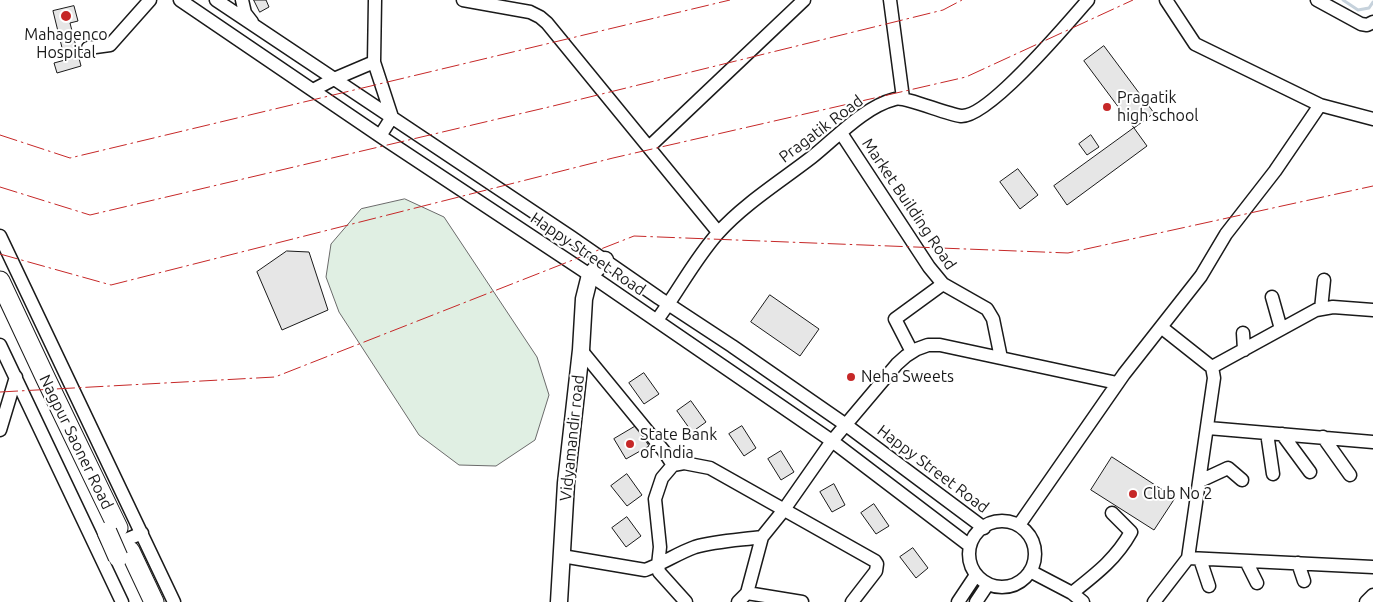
<!DOCTYPE html>
<style>
body{margin:0}
canvas{display:block;background:#fff}
</style>
<canvas width="1373" height="602"></canvas>
<script>
const g = document.querySelector('canvas').getContext('2d');
g.lineJoin = 'round';
function fill(path, color) { g.fillStyle = color; g.fill(path, 'evenodd'); }
function strokePath(path, color, width, dash) { g.strokeStyle = color; g.lineWidth = width; g.lineCap = dash ? 'butt' : 'round'; g.setLineDash(dash || []); g.stroke(path); }
function label(font, color, halo, rows, align = 'center') {
  g.font = font + ' Ubuntu,sans-serif'; g.lineWidth = 4; g.setLineDash([]); g.textBaseline = 'middle'; g.strokeStyle = halo; g.fillStyle = color; for (const [text, x, y, turn = 0] of rows) {
    g.save(); g.translate(x, y); g.rotate((+turn || 0) * Math.PI / 180); g.textAlign = isNaN(turn) ? turn : align; if (halo) g.strokeText(text, 0, 0); g.fillText(text, 0, 0); g.restore();
  }
}
const green = new Path2D(`
 M405 199 444 217 537 357 549 395 535 440 496 466 459 465 419 435 339 312 326 277 331 244 361 209Z`);
fill(green, '#e0efe3');
strokePath(green, '#6a6a6a', 1);
strokePath(new Path2D(`
 M1343 0 1358 10 1369 8 1373 2`), '#c6d2dc', 3);
const building = new Path2D(`
 M254 0H266L269 7 260 12Z
 M74 6 78 21 70 23 81 66 57 73 54 63 65 60 53 11Z
 M1104 46 1154 113 1134 128 1084 61Z
 M1134 128 1147 146 1067 205 1054 186Z
 M1091 135 1099 147 1087 155 1079 144Z
 M1018 169 1038 195 1020 209 1000 182Z
 M287 251 309 252 328 310 282 330 257 272Z
 M770 295 819 329 800 356 751 322Z
 M644 373 659 394 644 404 629 383Z
 M691 401 706 422 692 432 677 411Z
 M636 426 649 446 626 459 614 439Z
 M742 426 756 448 744 456 729 434Z
 M781 451 794 472 781 480 768 459Z
 M1112 457 1175 498 1154 530 1091 490Z
 M627 474 642 495 627 506 611 486Z
 M834 484 845 505 832 512 820 492Z
 M874 504 889 526 876 534 861 513Z
 M627 517 641 536 626 547 612 528Z
 M913 548 928 568 916 578 900 557Z`);
fill(building, '#e6e6e6');
strokePath(building, '#1a1a1a', 1);
const minor = new Path2D(`
 M180 0 383 138 590 275 832 441 970 546
 M216 0 571 237 659 298 732 346 846 425 984 528
 M242 0 245 13 252 22
 M375 0 374 62 392 117 380 136
 M463 0 530 12 540 17 547 23 718 232
 M890 0 903 98
 M1317 0 1361 24 1367 25 1373 22
 M88 48 110 45 150 0
 M313 90 334 79 374 62
 M1320 105 1373 119
 M841 133 929 267 943 284 987 309 993 319 1001 358
 M649 147 804 0
 M0 236 174 602
 M1272 297 1281 329
 M1321 309 1324 280
 M657 320C678 292 694 260 718 233 744 204 781 181 812 157 837 137 864 107 895 99 905 96 945 114 961 116 988 118 1068 23 1088 0
 M1243 333 1244 350
 M0 345 122 602
 M581 350 663 450 673 465
 M912 352 895 319 943 284
 M1212 367 1316 310 1333 307 1373 310
 M1208 428 1373 442
 M0 430 16 377
 M1267 433 1273 474
 M1282 434 1310 472
 M1323 437 1350 475
 M1200 481 1228 468 1242 480
 M969 554a33 33 0 1 1 66 0a33 33 0 1 1-66 0Z
 M1019 525 1124 374 1201 276 1226 234 1275 171 1320 105 1195 44 1166 0
 M107 548 142 533
 M562 556 645 570C662 564 678 553 695 547 716 541 740 540 762 537
 M1188 558 1373 567
 M1200 559 1209 586
 M1246 561 1257 583
 M1298 563 1304 581
 M1030 571 1072 593 1083 602
 M747 593 802 602
 M1072 593C1096 574 1116 559 1131 532L1112 513
 M686 602 659 572 658 565 660 547 655 499 662 478 673 465 684 463 710 468 875 561 877 564 876 571 852 602
 M738 602 747 593 762 537 783 511 832 441 897 364 906 356 917 349 928 345H940L1117 383
 M958 602 976 575
 M976 602 988 584
 M1154 602 1188 558 1214 378 1212 367 1209 365 1161 327
 M1366 602 1373 595`);
const major = new Path2D(`
 M559 602 566 483 581 350 584 299 590 275 605 260`);
const highway = new Path2D(`
 M0 281 46 379 118 528
 M130 551 154 602`);
strokePath(minor, '#1a1a1a', 15);
strokePath(major, '#1a1a1a', 19);
strokePath(highway, '#1a1a1a', 21);
strokePath(minor, '#fff', 12);
strokePath(major, '#fff', 16);
strokePath(highway, '#fff', 19);
const highwayBridge = new Path2D(`
 M107 532 118 557`);
strokePath(highwayBridge, '#1a1a1a', 21, []);
strokePath(highwayBridge, '#fff', 19);
strokePath(new Path2D(`
 M0 135 70 158 730 0
 M0 187 90 215 553 106 943 10 962 0
 M0 254 111 285 613 158 966 77 1133 0
 M0 392 275 377 634 236 1068 253 1373 186`), '#c62828', 1, [18, 4, 2.5, 4]);
for (const [x, y, r, color] of [
 [66,16,6,"#c62828"],
 [1107,107,5,"#c62828"],
 [851,377,5,"#c62828"],
 [630,444,5,"#c62828"],
 [1133,494,5,"#c62828"]
]) { const dot = new Path2D(); dot.arc(x, y, r, 0, 2 * Math.PI); g.fillStyle = color; g.fill(dot); strokePath(dot, '#fff', 2); }
label('16px', '#1a1a1a', '#fff', [
 ["Mahagenco",66,35,"center"],
 ["Hospital",66,53,"center"],
 ["Pragatik",1117,98],
 ["high school",1117,116],
 ["Neha Sweets",861,377],
 ["State Bank",640,435],
 ["of India",640,453],
 ["Club No 2",1143,494]
], 'left');
label('16px', '#1a1a1a', '#fff', [
 ["Pragatik Road",821,129,-37],
 ["Market Building Road",909,204,56],
 ["Happy Street Road",588,254,34],
 ["Vidyamandir road",572,438,-84],
 ["Nagpur Saoner Road",76,442,64],
 ["Happy Street Road",933,469,37]
]);
</script>
